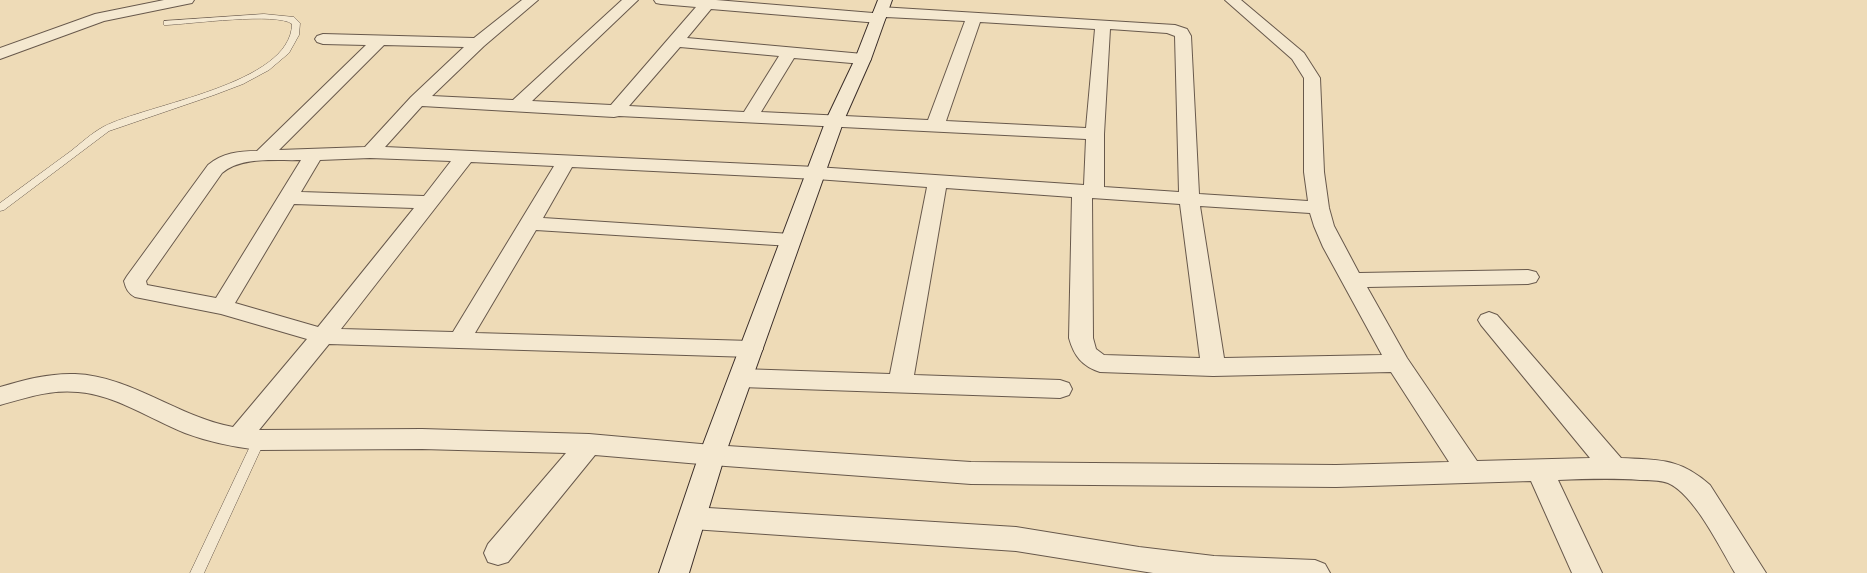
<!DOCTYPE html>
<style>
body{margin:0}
canvas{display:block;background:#eedbb7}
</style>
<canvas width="1867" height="573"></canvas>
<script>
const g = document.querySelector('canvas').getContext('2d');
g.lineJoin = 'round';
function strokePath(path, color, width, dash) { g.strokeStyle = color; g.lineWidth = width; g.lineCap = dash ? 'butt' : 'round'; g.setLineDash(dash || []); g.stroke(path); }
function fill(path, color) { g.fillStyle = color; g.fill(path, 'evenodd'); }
const lane = new Path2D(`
 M264 14 294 17 300 23 299 35 289 53 269 70 243 84 214 95 109 131 4 210 0 211V203C24 186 47 168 71 151 81 143 92 133 103 127 146 104 291 85 292 24 278 12 189 24 167 25H164V21Z
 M259 435 264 436 265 440 204 573H190L253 440 254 436Z`);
const street = new Path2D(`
 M164 0H194L192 3 187 4 104 21 0 59V48L95 14Z
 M522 0H538L484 46 432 96 513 100 622 0H638L532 101 611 105 696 7 661 4 656 3 654 0H716L873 13 875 9 880 7 1175 25 1187 29 1191 36 1199 194 1308 201 1304 172V78L1292 59 1225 0H1241L1304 53 1320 78 1324 172 1329 208 1334 226 1359 273 1528 270 1536 272 1539 277 1536 282 1528 284 1367 287 1407 358 1477 461 1590 458 1481 325 1478 320 1481 315 1489 312 1497 315 1621 458C1659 460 1680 458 1710 485L1766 573H1735C1720 548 1694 494 1668 483 1660 480 1649 480 1640 480 1613 478 1585 479 1558 480L1602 573H1572L1531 481 1336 487 971 484 712 465 595 455 508 562 498 565 488 562 484 553 488 544 566 453 422 449 259 450C234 447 209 442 185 433 150 419 116 395 78 392 51 389 25 398 0 405V387C24 380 49 373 75 374 131 376 178 417 233 427L307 339 221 314 135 297C128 293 126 289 124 281L127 276 208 165C222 153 239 151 257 151L366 45 323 44 317 42 315 39 317 36 323 34 474 38ZM711 9 879 23 884 21 886 17 965 21 928 120 761 112 794 58 863 64 869 62 871 59 869 56 863 54 687 38ZM980 22 1095 29 1086 128 946 121ZM1110 29 1167 33 1175 36 1179 192 1104 187V134ZM384 45 464 47 411 97 365 147 279 150ZM680 47 779 56 744 112 629 106ZM422 106 614 117 619 116 1086 139 1084 185 816 167 385 147ZM370 158 451 161 424 196 301 192 320 160ZM301 160 216 298 147 285 146 281 222 173C242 156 276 161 301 160ZM471 162 554 166 453 332 341 329ZM572 167 816 179 927 187 890 374 741 369 732 372 729 378 732 384 741 387 1060 398 1069 395 1072 389 1069 383 1060 380 914 375 946 188 1072 197 1069 338C1074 356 1082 366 1100 372L1213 376 1391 372 1449 462 1336 465 971 462 712 445 589 434 422 429 259 430 329 344 751 357 759 355 763 349 759 343 751 341 475 333 536 230 791 246 798 245 801 240 798 235 791 234 543 218ZM1092 198 1180 204 1200 358 1104 355 1096 349 1093 338ZM294 204 414 208 318 327 235 303ZM1200 206 1310 213 1314 226 1323 247 1382 355 1224 358Z
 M692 507 1016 527 1139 547 1214 556 1315 560 1325 564 1330 573H1153L1016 551 692 529 682 526 678 518 682 510Z`);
const secondary = new Path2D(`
 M878 0H892L871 59 844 120 725 455 689 573H659L699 455 826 120 855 59Z`);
strokePath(lane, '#68594c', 1);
strokePath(street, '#68594c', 2);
strokePath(secondary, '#3b2e29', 2);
fill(lane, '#f4e8d0');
fill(street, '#f4e8d0');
fill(secondary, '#f4e8d0');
</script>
